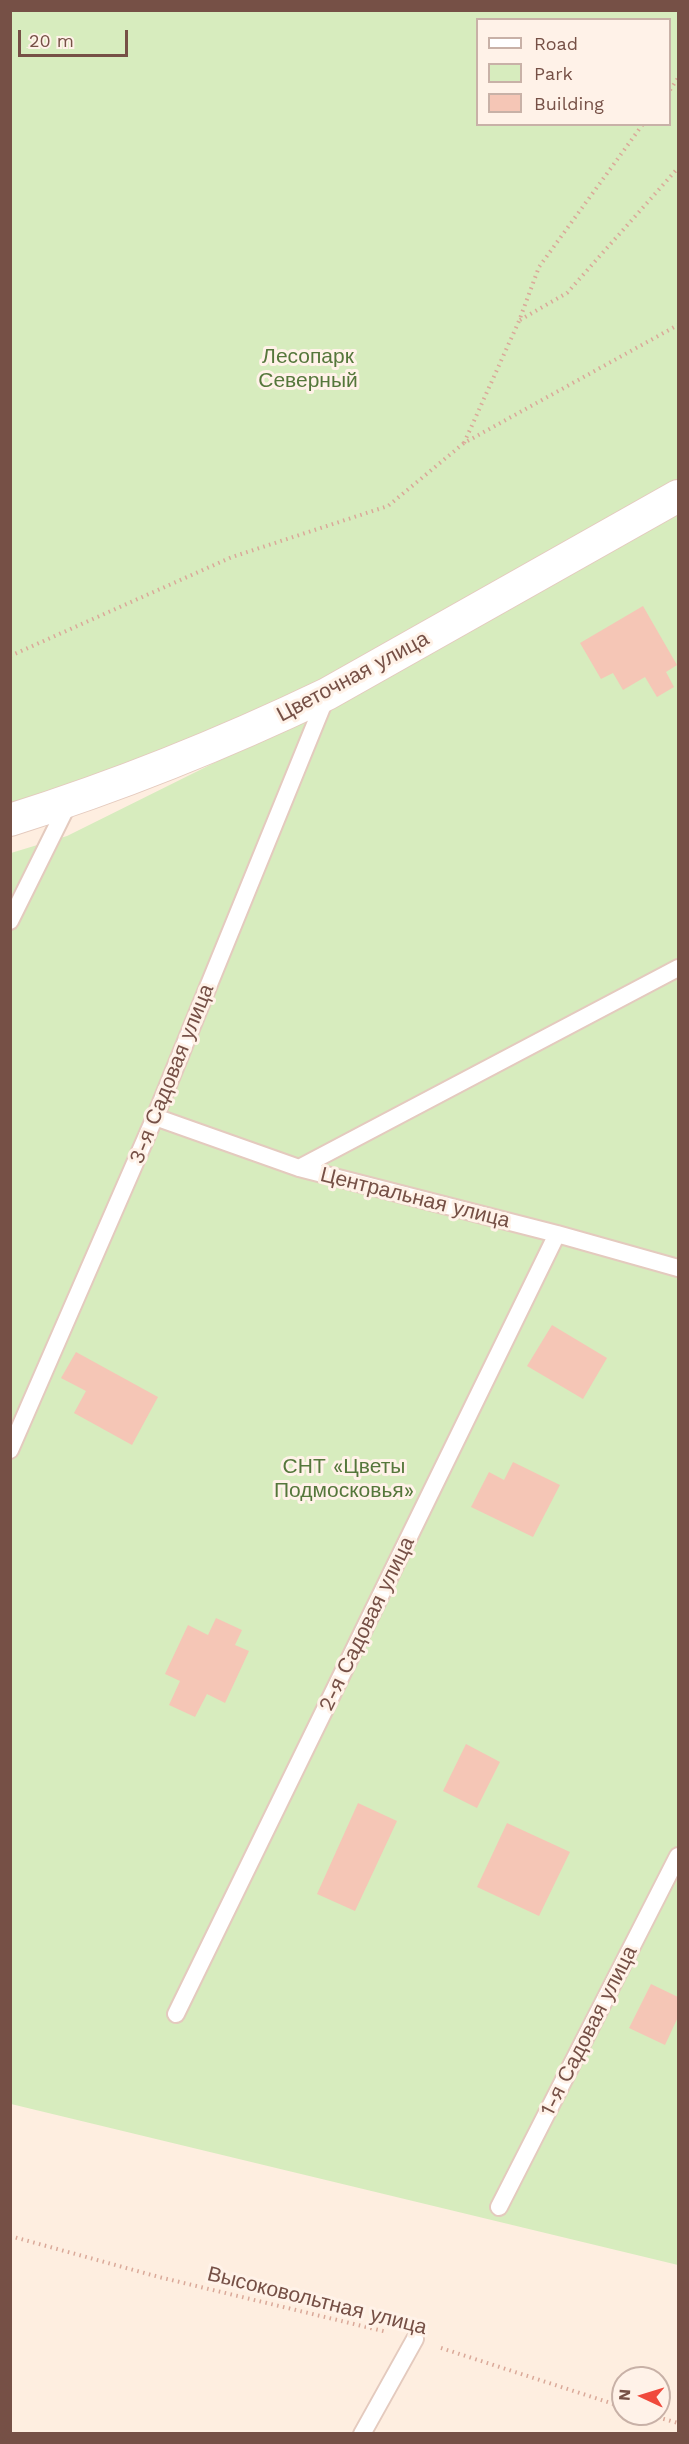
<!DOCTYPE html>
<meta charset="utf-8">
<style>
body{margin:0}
#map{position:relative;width:689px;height:2444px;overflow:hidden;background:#feeee0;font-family:"Work Sans",sans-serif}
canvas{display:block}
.frame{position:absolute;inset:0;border:12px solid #765046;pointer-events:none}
.legend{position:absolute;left:476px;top:18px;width:195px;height:108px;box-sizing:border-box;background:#fff2e8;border:2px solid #c8b1a7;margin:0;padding:8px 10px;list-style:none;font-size:18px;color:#765046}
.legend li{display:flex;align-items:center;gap:12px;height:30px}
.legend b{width:30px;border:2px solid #c8b1a7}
.north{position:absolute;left:611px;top:2366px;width:60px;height:60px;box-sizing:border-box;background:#fff2e8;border:2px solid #c8b1a7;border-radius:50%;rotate:274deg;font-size:16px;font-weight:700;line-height:24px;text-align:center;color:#765046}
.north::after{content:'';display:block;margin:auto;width:21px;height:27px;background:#f04a3c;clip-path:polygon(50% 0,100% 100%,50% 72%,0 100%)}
.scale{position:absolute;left:18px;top:30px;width:110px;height:27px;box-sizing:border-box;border:3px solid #765046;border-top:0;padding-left:8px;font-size:18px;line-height:21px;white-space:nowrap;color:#765046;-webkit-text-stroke:4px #fff2e8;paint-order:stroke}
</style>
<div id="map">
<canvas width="689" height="2444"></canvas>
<div class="frame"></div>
<ul class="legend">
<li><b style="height:8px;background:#fff"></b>Road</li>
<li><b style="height:16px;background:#d7ecbe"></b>Park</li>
<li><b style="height:16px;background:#f5c6b6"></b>Building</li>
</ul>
<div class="north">N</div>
<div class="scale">20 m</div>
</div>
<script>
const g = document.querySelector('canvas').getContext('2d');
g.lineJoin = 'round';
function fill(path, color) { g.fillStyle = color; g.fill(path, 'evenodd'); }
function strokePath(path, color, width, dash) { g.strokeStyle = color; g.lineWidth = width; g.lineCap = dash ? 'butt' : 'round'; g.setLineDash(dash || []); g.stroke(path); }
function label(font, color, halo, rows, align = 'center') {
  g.font = font + ' "Work Sans",sans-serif'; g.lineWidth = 6; g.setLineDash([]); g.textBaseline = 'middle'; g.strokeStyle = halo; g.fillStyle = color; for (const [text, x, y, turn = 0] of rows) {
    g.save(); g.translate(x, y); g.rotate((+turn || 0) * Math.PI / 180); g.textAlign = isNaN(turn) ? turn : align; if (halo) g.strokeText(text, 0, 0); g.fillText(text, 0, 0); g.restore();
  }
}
fill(new Path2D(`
 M11 11H678V2265L11 2104V853L67 836 224 758 519 600 11 818ZM478 20H670V124H478Z`), '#d7ecbe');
fill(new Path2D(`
 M643 606 677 665 666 672 674 687 657 697 645 677 623 690 613 673 601 679 580 643Z
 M552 1325 607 1358 583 1399 527 1366Z
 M76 1352 158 1397 132 1445 74 1413 86 1391 61 1378Z
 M513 1462 560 1485 533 1537 471 1507 489 1472 504 1480Z
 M216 1618 242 1630 235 1645 249 1651 225 1703 207 1694 195 1717 169 1705 180 1681 165 1674 188 1625 208 1635Z
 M466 1744 500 1762 477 1808 443 1791Z
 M358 1803 397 1821 355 1911 317 1894Z
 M507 1823 570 1852 539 1916 477 1887Z
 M651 1984 678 1997V2017L665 2045 629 2028Z`), '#f5c6b6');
const lane = new Path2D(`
 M10 921 69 802
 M155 1117 299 1168 557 1234 678 1268
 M299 1168 678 968
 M10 1450 155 1117 327 695
 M176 2014 557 1234
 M499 2207 678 1856
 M362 2434 415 2339`);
const street = new Path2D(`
 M10 820C118 786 225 743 327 694L678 496`);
strokePath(lane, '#e4cabe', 20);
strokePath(street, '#e4cabe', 34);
strokePath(new Path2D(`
 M670 90 678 78
 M520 320 567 293 678 168
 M464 443 519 321 539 267 643 124
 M10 656 232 557 388 506 464 443 678 325
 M10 2236 159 2277 387 2332
 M441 2348 623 2407
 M646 2414 678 2423`), '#daa999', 4, [1.5, 4.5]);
strokePath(lane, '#fff', 16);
strokePath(street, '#fff', 32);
label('21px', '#55773b', '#fff2e8', [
 ["Лесопарк",308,357],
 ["Северный",308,381],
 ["СНТ «Цветы",344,1467],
 ["Подмосковья»",344,1491]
]);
label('21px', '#765046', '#fff2e8', [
 ["Цветочная улица",353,677,-28],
 ["3-я Садовая улица",172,1074,-68],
 ["Центральная улица",415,1198,14],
 ["2-я Садовая улица",367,1624,-64],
 ["1-я Садовая улица",589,2031,-63],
 ["Высоковольтная улица",317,2301,14]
]);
</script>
